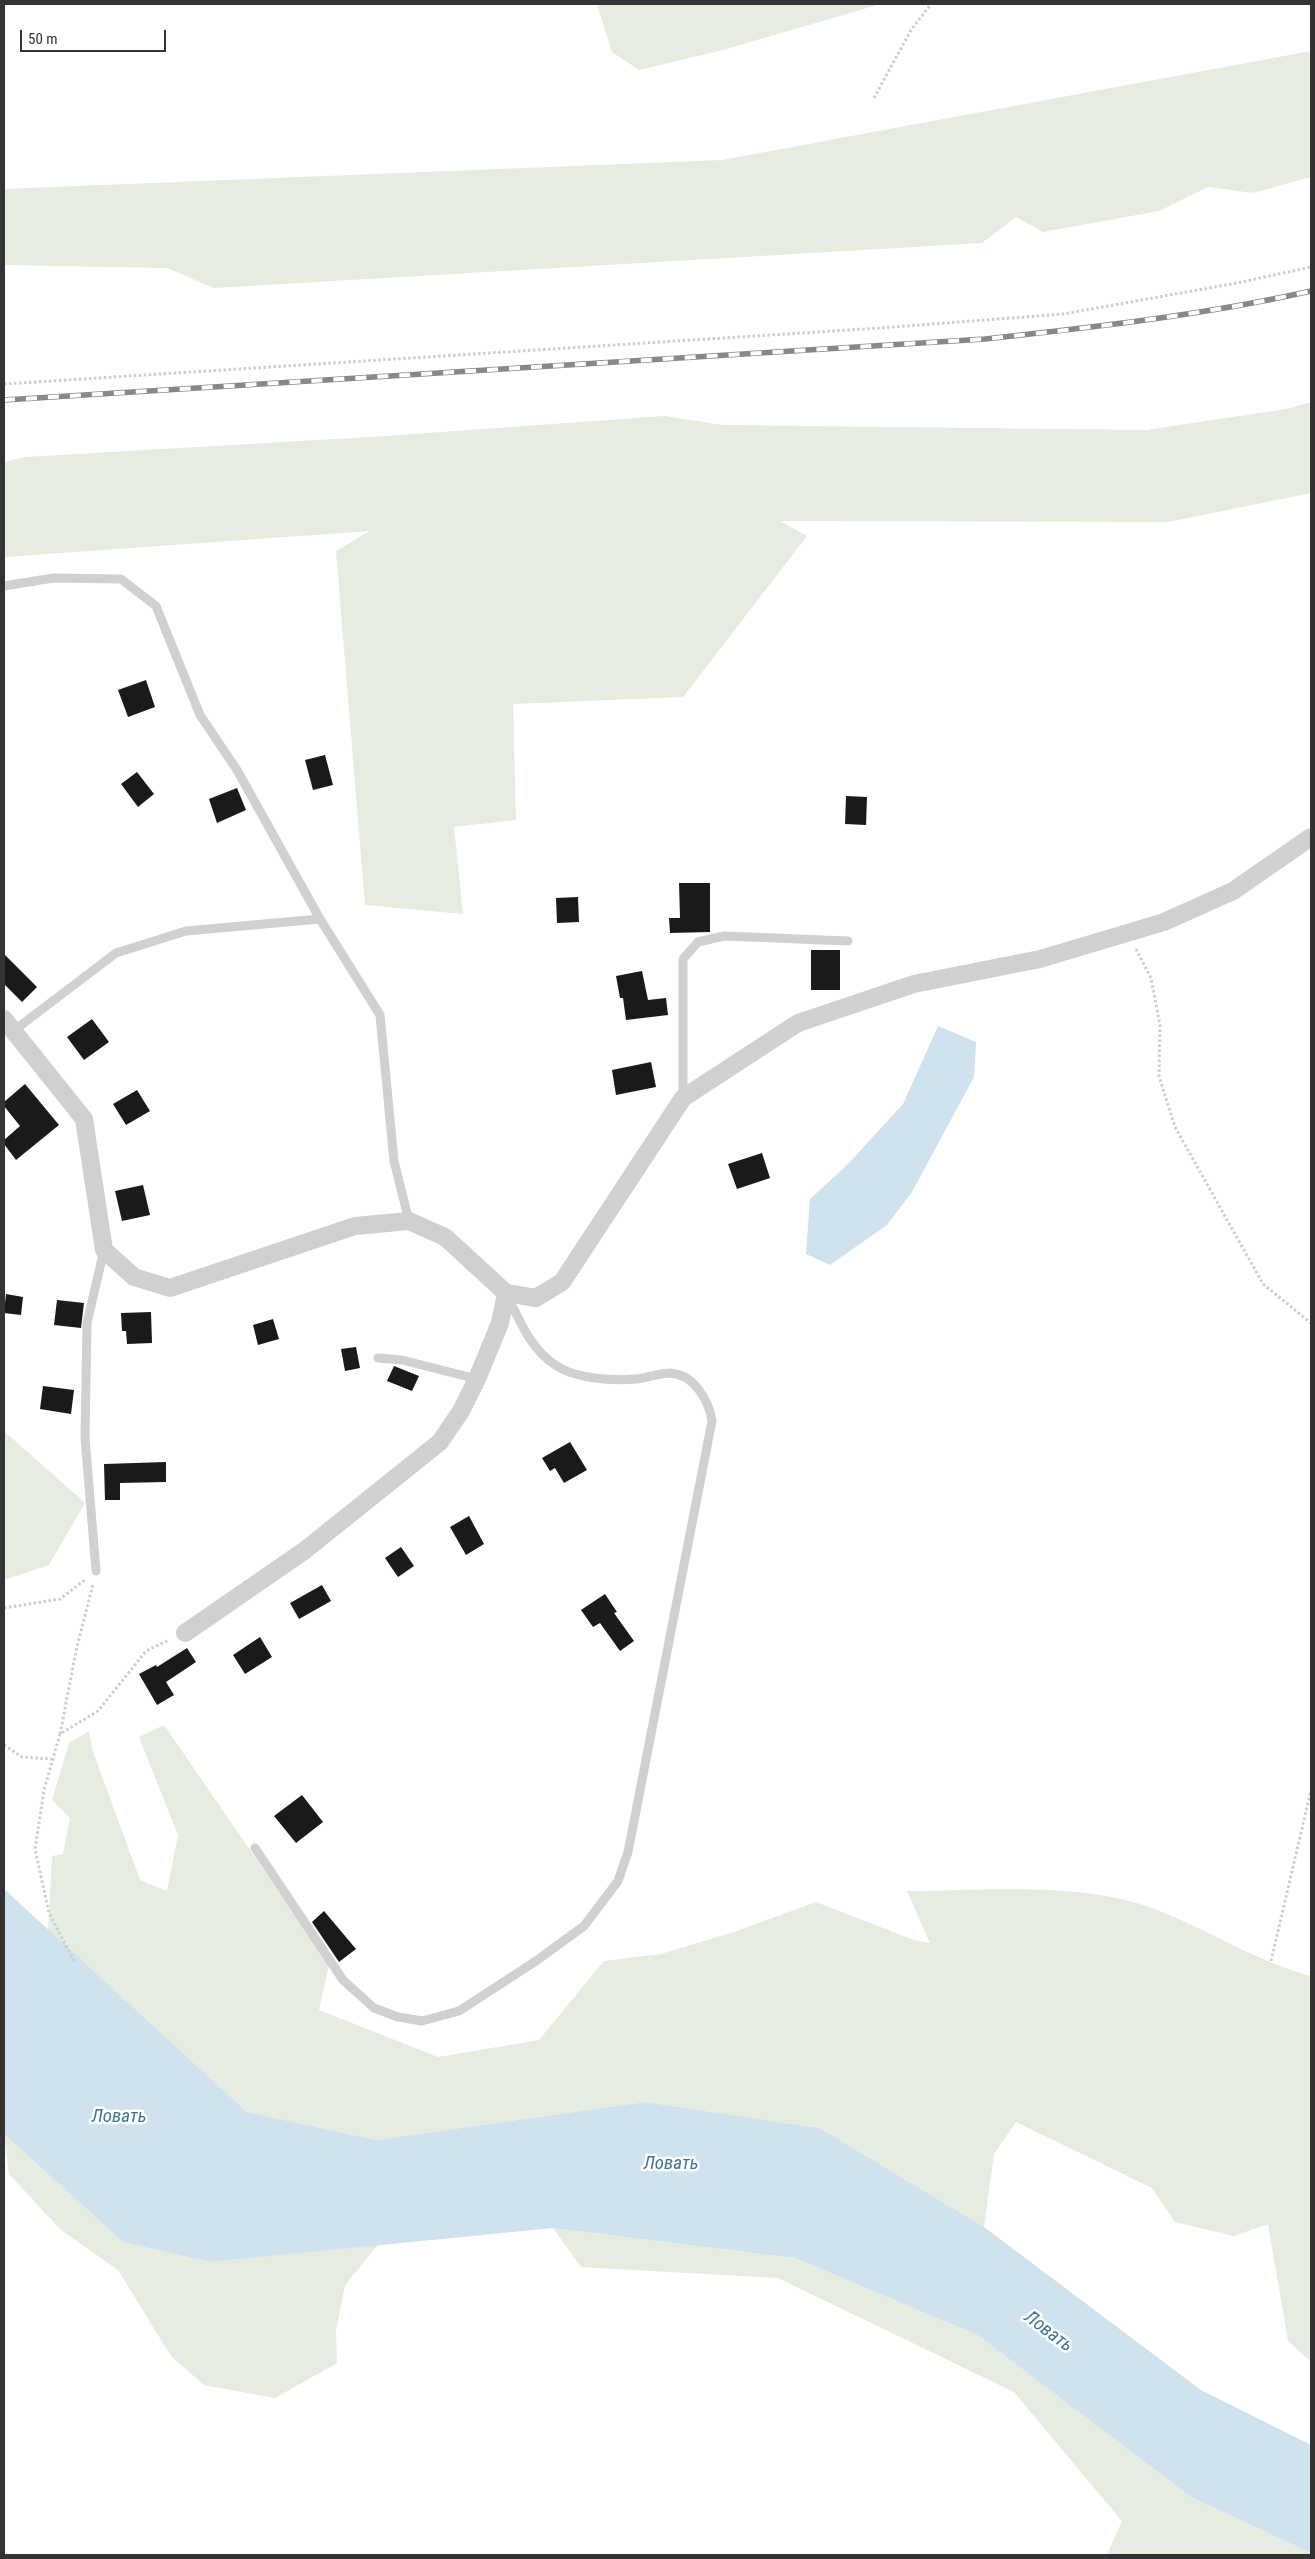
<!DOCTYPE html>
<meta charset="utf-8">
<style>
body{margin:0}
#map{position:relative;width:1315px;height:2559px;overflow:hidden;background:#fff;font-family:"Roboto Condensed",sans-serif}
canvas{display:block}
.frame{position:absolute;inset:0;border:5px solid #333;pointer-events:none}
.scale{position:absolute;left:20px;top:30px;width:146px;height:22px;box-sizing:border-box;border:2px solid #333;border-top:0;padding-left:6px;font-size:15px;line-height:18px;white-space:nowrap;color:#333;-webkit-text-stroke:4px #fff;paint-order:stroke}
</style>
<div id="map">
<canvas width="1315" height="2559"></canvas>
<div class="frame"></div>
<div class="scale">50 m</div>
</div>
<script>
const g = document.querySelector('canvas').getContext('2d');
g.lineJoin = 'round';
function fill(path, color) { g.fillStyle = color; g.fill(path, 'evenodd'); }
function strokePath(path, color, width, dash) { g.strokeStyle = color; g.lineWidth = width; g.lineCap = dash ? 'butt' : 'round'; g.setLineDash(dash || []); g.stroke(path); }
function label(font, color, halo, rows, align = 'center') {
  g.font = font + ' "Roboto Condensed",sans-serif'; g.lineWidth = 5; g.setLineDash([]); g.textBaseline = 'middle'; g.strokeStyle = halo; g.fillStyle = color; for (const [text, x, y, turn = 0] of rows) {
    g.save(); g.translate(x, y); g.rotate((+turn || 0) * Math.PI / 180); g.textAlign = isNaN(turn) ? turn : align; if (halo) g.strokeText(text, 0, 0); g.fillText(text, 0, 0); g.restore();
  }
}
fill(new Path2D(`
 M597 4H881L719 51 639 70 612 52Z
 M1311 51V177L1253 193 1208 187 1159 211 1043 232 1016 217 982 243 214 288 167 268 4 265V189L722 160Z
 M1311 402V493L1168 522 780 521 807 536 683 697 513 704 516 820 454 827 463 914 365 905 336 551 370 531 4 557V462L26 457 386 436 664 416 723 425 1146 430 1286 409Z
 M4 1431 85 1503 49 1565 4 1580Z
 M164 1725 329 1965 319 2010 438 2057 539 2040 604 1961 661 1954 734 1932 816 1902 914 1940 930 1943 907 1891C985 1891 1080 1881 1155 1909 1207 1929 1257 1962 1311 1976V2362L1288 2341 1268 2224 1234 2236 1175 2222 1152 2188 1016 2122 994 2154 984 2227 820 2128 645 2102 376 2140 247 2112 48 1930 52 1856 63 1854 70 1818 52 1800 69 1743 89 1731 92 1749 140 1880 167 1891 178 1835 139 1737Z
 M4 2134 123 2242 210 2262 378 2245 345 2285 336 2331 337 2363 275 2398 204 2385 171 2356 118 2270 61 2230 9 2174Z
 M553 2228 795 2258 979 2335 1191 2497 1311 2553V2555H1107L1122 2521 1014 2392 778 2278 581 2267Z`), '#e6ecdf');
fill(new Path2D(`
 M938 1026 976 1042 974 1077 912 1192 887 1225 830 1265 806 1254 810 1199 848 1164 903 1104Z
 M4 1889 247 2112 376 2140 645 2102 820 2128 984 2227 1201 2390 1311 2445V2553L1191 2497 978 2335 795 2258 553 2228 210 2262 123 2242 4 2134Z`), '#cfe2ee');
fill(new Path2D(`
 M146 680 155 707 128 717 118 690Z
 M325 755 333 785 313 790 305 760Z
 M137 772 154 794 138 807 121 784Z
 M237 788 246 810 217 823 209 799Z
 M846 796 867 797 866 825 845 824Z
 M679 883H710V932L670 933 669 918H680Z
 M578 897 579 922 557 923 556 898Z
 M811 950H840V990H811Z
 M4 954 37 987 22 1002 4 984Z
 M642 971 648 1000 666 998 668 1015 626 1020 623 998H620L616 976Z
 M92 1019 109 1042 84 1060 67 1037Z
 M651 1062 656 1087 616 1095 612 1070Z
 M25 1084 59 1125 16 1160 4 1144V1140L20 1126 4 1106V1102Z
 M137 1090 150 1111 126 1125 113 1104Z
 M762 1153 770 1178 737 1189 728 1164Z
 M143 1185 150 1215 122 1221 115 1191Z
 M6 1294 23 1297 21 1315 4 1313Z
 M57 1300 84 1303 81 1328 54 1325Z
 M151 1312 152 1343 127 1344 126 1331H122L121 1313Z
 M273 1319 279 1339 258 1345 253 1325Z
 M356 1347 360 1368 345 1371 341 1349Z
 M394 1366 419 1376 412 1391 387 1381Z
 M43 1386 74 1390 71 1414 40 1409Z
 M570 1442 587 1470 564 1483 555 1468 550 1471 542 1458Z
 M166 1462V1482L120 1483V1500H105L104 1464Z
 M469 1516 484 1544 466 1555 450 1527Z
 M401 1547 414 1566 398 1577 385 1558Z
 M322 1585 331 1601 299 1619 290 1603Z
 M605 1594 617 1612 614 1613 634 1641 620 1651 600 1623 593 1627 581 1610Z
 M260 1637 272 1657 245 1674 233 1655Z
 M187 1648 196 1662 166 1682 174 1695 157 1705 139 1674 156 1665 157 1667Z
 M302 1795 323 1822 296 1843 274 1816Z
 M324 1911 356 1949 339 1962 312 1922Z`), '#1a1a1a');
strokePath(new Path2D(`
 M874 98 911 30 931 4
 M4 384 880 328 1063 314 1237 283 1311 267
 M1136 949 1151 978 1160 1025 1159 1076 1175 1127 1263 1284 1311 1323
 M4 1608 60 1599 86 1579
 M60 1734 76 1651 93 1584
 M4 1745 22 1757 52 1759
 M74 1961 49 1913 35 1849 44 1790 60 1734 98 1711 146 1651 169 1640
 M1271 1961 1311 1790`), '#cdcdcd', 3, [2.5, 2.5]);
strokePath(new Path2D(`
 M4 586 53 578 121 579 156 606 200 715 237 770 320 919 380 1015 394 1161 409 1221
 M12 1032 116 953 186 931 320 919
 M683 1098V959L698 942 724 936 848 941
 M378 1358 402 1360 477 1379
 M96 1571 85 1438 87 1323 104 1250
 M255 1848 343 1980 374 2008 398 2017 422 2021 459 2011 536 1961 584 1926 618 1881 628 1852 712 1421C709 1401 694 1374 670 1373 659 1373 647 1378 636 1379 612 1381 574 1379 554 1364 530 1348 519 1319 507 1295`), '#d0d0d0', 9);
strokePath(new Path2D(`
 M4 1019 84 1119 104 1250 134 1277 170 1288 355 1226 409 1221 445 1237 506 1293
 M185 1633 304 1551 440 1442 461 1411 477 1379 500 1323 506 1293 536 1298 562 1282 683 1098 798 1023 914 984 1040 959 1164 922 1233 891 1311 837`), '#d0d0d0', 18);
const rail = new Path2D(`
 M4 400 985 339C1095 327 1204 315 1311 291`);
strokePath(rail, '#888', 5.5);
strokePath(rail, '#fff', 4, [11]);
label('italic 19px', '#3f7597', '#fff', [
 ["Ловать",119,2117],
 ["Ловать",671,2164],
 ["Ловать",1048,2332,37]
]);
</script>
